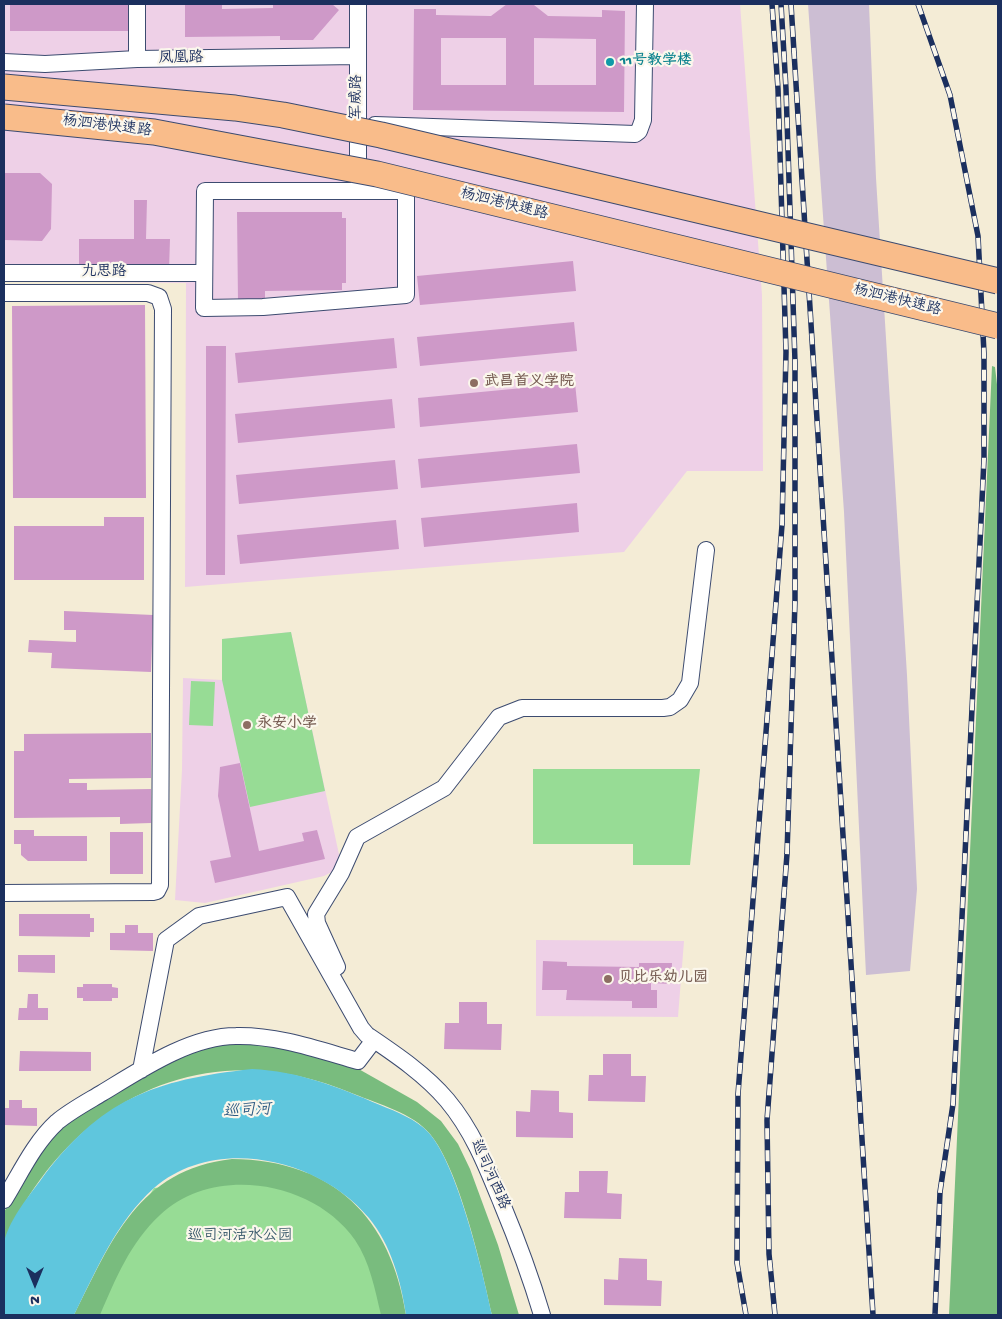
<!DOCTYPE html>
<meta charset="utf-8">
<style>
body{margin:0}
#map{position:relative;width:1002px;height:1319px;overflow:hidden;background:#f4ecd6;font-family:"Gochi Hand",sans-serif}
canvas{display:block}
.frame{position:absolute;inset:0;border:5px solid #1b2f5e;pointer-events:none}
.north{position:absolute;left:10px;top:1259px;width:50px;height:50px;-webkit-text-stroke:4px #fbf7ec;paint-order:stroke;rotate:180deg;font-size:14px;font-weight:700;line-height:20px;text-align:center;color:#1b2f5e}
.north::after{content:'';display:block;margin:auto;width:18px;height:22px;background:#1b2f5e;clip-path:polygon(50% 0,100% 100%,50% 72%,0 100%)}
</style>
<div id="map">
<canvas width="1002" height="1319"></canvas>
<div class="frame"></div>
<div class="north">N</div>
</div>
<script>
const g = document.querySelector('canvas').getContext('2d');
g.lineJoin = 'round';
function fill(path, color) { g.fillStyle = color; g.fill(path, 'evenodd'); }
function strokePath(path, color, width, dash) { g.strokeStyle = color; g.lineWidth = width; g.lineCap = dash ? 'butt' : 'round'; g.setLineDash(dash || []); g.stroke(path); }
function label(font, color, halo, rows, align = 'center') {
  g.font = font + ' "Gochi Hand","LXGW WenKai TC",sans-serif'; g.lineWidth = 4.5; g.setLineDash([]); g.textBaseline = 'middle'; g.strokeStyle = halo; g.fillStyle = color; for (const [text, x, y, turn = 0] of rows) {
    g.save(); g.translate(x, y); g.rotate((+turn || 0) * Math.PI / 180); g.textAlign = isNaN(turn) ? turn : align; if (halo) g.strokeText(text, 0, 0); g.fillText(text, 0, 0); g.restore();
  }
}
fill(new Path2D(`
 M4 4H740L762 295 763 471H687L624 552 185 587 186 283 4 281Z
 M291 632 340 859 337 869 324 876 205 903 175 900 182 770 183 678 222 680V639Z
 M536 940 684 941 678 1017 536 1016Z`), '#eed0e7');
fill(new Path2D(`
 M808 4H869L876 178 907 675 917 889 910 971 866 975 844 512Z`), '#ccbed3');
fill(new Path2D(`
 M291 632 325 791 250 807 222 680V639Z
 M191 681 215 682 213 726 189 725Z
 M533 769H700L690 865H633V844H533Z
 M311 1173 406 1315H74L154 1188Z`), '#97dc95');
fill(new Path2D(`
 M992 366 995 367 998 393V1315H949Z
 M212 1043H263L348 1063 417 1102 441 1121 458 1144 470 1169 498 1245 519 1315H492C482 1269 459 1168 430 1134 413 1113 378 1104 354 1094 206 1030 67 1100 4 1243V1212L43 1146 60 1126 185 1053Z
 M232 1159C334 1160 391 1218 406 1315H381C375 1290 370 1262 355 1240 314 1181 214 1164 160 1215 130 1243 116 1278 100 1315H74C112 1240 138 1170 232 1159Z`), '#79bc7e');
fill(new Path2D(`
 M252 1069C298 1071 338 1087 380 1105 397 1112 416 1119 429 1133 457 1164 483 1272 492 1315H406C401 1281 391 1245 369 1218 320 1159 216 1134 154 1188 116 1222 96 1271 74 1315H4C4 1296 0 1260 4 1243 8 1222 27 1198 40 1181 100 1099 153 1080 252 1069Z`), '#5fc6dd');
fill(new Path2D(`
 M10 4H130V31H10Z
 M185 4H222V9L273 8V5L332 4 339 10 313 40H280V36L185 37Z
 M507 4 534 5 548 16 602 17V10L625 11 624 112 413 110 414 9H436V15L491 16ZM441 38H506V85H441ZM534 38 596 39V85H534Z
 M4 173H40L52 184 51 229 42 241 4 240Z
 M134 200H147L146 239H170L169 270 79 269V239H134Z
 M237 212H342V218H346V283H342V290L265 291V302H238Z
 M573 261 576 291 420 305 417 276Z
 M145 305 146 498H13L12 306Z
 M574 322 577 351 420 366 417 337Z
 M394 338 397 368 238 383 235 353Z
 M206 346H226L225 575H206Z
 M575 383 578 412 420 427 418 398Z
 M392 399 395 428 238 443 235 414Z
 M577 444 580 473 421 488 418 459Z
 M395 460 398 489 239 504 236 475Z
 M577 503 579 532 424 547 421 518Z
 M104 517H144V580H14V526H104Z
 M396 520 399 549 240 564 237 535Z
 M64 611 153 615 151 672 51 668 52 653 28 652 29 640 76 642V630H64Z
 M151 733V778L69 779V783H87V790L151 789V823L120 824V817L14 818V751H24V734Z
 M240 763 259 851 304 841 302 833 317 830 325 859 215 883 210 861 231 857 218 796 220 767Z
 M14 830H34V836H87V861H28L21 855V844H14Z
 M110 832H143V874H110Z
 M19 914H90V918H94V932H90V937L19 936Z
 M125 925H138V933H153V951L110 950V933H125Z
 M18 955H55V973L18 972Z
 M543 961 567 962V966L639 967V963H672L671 984 651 983V990H657V1008H632V1001L566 1000 567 990H542Z
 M83 984H112V987L118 988V998H112V1001H83V998H77V987H83Z
 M28 994H38V1008H48V1020H18L19 1008H27Z
 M459 1002H487V1024H502L501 1050 444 1049 445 1023H459Z
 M20 1051 91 1052V1071H19Z
 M603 1054H631V1076H646L645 1102 588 1101 589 1075H603Z
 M531 1090 559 1091V1112L573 1113V1138L516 1137V1111L530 1112Z
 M9 1100H22V1108H37V1126L4 1125V1108H9Z
 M579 1171H608L607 1193 622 1194 621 1219 564 1218 565 1192H579Z
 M619 1258 647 1259V1280L662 1281 661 1306 604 1305V1279L618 1280Z`), '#ce99c8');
const minor = new Path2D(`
 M137 4V59
 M358 4V179
 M4 62 45 64 137 59 358 56
 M375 125 635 134 639 131 643 120 645 4
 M205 191H406V295L263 307 204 308Z
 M4 273H204
 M4 293H148L159 297 163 309 160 885 157 891 153 892 4 893
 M337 967 317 923 316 914 341 873 357 837 444 788 499 717 522 708H663L670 707 680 700 690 683 706 550
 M141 1070 166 940 199 916 287 897 361 1028 367 1035C395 1054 425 1074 447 1100 473 1131 487 1167 502 1204 517 1240 531 1278 542 1315
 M4 1200C20 1174 34 1143 57 1122 70 1111 87 1102 102 1093 140 1070 190 1036 236 1036 277 1035 319 1050 358 1061L374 1040`);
strokePath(minor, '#3c4b70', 18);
strokePath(minor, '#fff', 16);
const rail = new Path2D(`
 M791 4 873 1315
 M918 4 950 95 978 236 984 353V459L953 1104 940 1192 935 1315
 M746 1315 737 1263 738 1094 782 525 786 352 778 89 772 4
 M775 1315 769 1254 767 1120 787 854 795 601V362L786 89 781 4`);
strokePath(rail, '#1b2f5e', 5.5);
strokePath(rail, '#fbf7ec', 4, [11]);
const highwayBridge = new Path2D(`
 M4 87 235 108 283 115 381 135 998 281
 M4 117 154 132 377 174 998 326`);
strokePath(highwayBridge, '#3c4b70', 27, []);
strokePath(highwayBridge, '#f9bc8a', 25);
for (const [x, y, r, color] of [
 [610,62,5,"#0f9aa8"],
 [474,383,5,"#8d6e63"],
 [247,725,5,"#8d6e63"],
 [608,979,5,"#8d6e63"]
]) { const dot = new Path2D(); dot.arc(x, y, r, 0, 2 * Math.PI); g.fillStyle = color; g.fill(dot); strokePath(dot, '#fbf7ec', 2); }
label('15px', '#1b2f5e', '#fbf7ec', [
 ["凤凰路",181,59,-1],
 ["军威路",358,97,-90],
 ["杨泗港快速路",107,127,7],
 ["杨泗港快速路",504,205,14],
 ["九思路",104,273],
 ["杨泗港快速路",897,301,14],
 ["巡司河西路",489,1175,66]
]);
label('bold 15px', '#0d838f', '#fbf7ec', [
 ["11号教学楼",620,62]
], 'left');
label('bold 15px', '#785e54', '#fbf7ec', [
 ["武昌首义学院",484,383],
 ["永安小学",257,725],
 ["贝比乐幼儿园",618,979]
], 'left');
label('15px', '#3a5a6c', '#fbf7ec', [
 ["巡司河活水公园",240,1237]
]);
label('italic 16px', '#2f5c84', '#fbf7ec', [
 ["巡司河",247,1112,-3]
]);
</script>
